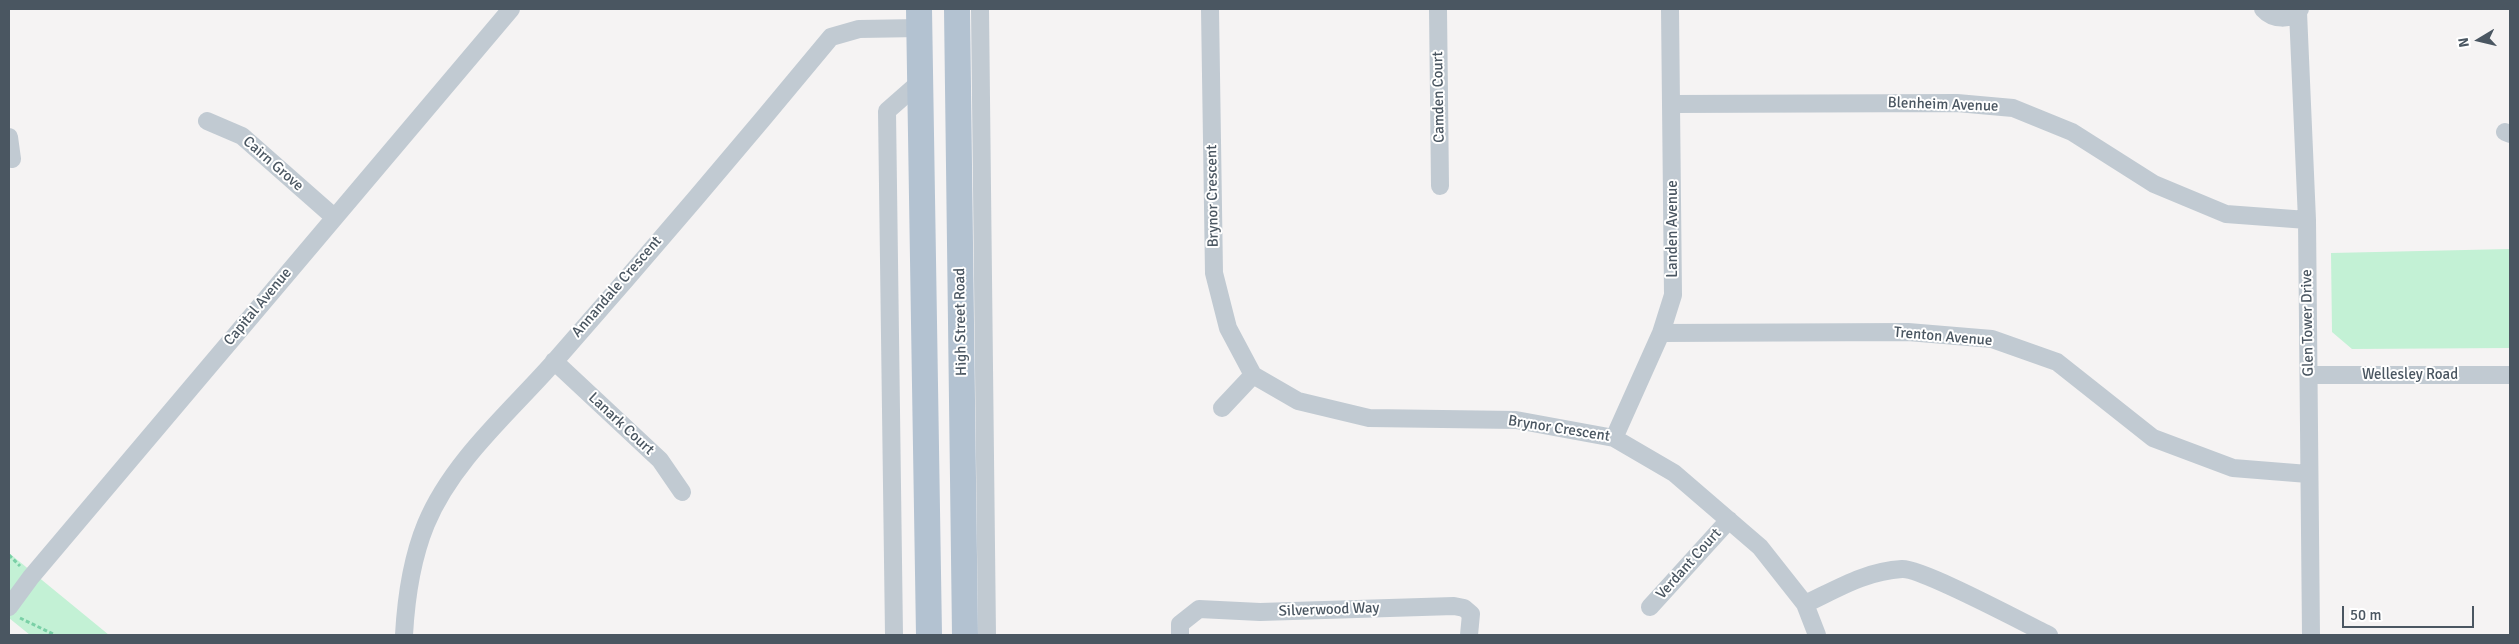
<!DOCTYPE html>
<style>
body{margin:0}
#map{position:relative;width:2519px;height:644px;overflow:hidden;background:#f5f3f3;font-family:Signika,sans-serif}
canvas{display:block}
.frame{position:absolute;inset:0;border:10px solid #4a5661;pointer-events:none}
.north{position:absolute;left:2454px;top:15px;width:50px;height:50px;-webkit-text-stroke:4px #fff;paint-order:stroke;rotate:261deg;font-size:14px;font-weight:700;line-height:20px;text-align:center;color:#4a5661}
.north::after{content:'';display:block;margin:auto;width:18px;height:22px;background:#4a5661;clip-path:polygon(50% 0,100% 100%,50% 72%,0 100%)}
.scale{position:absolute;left:2342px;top:606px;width:132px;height:22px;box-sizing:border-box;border:2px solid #4a5661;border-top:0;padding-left:6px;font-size:15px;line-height:18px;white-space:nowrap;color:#4a5661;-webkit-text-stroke:4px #fff;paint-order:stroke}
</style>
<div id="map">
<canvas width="2519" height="644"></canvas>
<div class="frame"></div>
<div class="north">N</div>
<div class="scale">50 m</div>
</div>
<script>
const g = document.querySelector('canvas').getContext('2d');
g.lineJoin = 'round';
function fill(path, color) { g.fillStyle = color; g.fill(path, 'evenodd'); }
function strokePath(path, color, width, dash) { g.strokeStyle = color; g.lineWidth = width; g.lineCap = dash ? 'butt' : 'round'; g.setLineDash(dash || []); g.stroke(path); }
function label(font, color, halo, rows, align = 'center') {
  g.font = font + ' Signika,sans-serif'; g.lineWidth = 4; g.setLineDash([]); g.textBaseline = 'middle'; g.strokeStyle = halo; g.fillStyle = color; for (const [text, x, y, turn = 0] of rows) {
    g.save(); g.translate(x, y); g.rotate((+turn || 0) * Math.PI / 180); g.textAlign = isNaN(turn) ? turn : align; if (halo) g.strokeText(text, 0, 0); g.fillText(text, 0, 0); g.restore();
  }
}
fill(new Path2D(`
 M2510 249V348L2352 349 2332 332 2331 253Z
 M9 553 109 635H30L9 618Z`), '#c3f1d5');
strokePath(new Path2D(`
 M9 555 20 566
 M20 618 55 635`), '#7ad0a6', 3, [4, 2.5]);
strokePath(new Path2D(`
 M980 9 987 635
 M1210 9 1214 273 1228 328 1253 375 1298 401 1369 418 1516 420 1614 438 1674 473 1760 547 1805 604 1817 635
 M1438 9 1440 186
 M2263 9C2273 20 2290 21 2300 9
 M2298 12 2307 220 2311 635
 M1673 104 1957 103 2013 108 2072 132 2154 184 2226 214 2307 220
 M207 121 242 136 334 217
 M2505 132 2510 134
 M9 137 12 159
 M1661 333 1908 332 1992 339 2057 362 2153 438 2233 468 2308 474
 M554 361 660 460 682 492
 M2309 375H2510
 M1222 408 1253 375
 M1614 438 1661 333 1673 295 1670 9
 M1805 604C1837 589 1866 571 1902 569 1922 568 2024 623 2049 635
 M9 607 31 577 511 9
 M1650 607 1729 520
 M404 635C406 599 412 558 426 524 452 461 510 412 554 362 648 255 741 146 831 37L859 29 920 28
 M894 635 887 111 920 82
 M1180 635V624L1199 609 1260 612 1454 606 1464 608 1471 614 1469 635`), '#c1cad2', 18);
strokePath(new Path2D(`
 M919 9 929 635
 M957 9 965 635`), '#b3c2d1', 26);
label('15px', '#4a5661', '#fff', [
 ["Camden Court",1439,97,-91],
 ["Blenheim Avenue",1943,105,2],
 ["Cairn Grove",273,164,41],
 ["Brynor Crescent",1213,196,-91],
 ["Landen Avenue",1673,229,-90],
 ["Annandale Crescent",617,287,-49],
 ["Capital Avenue",258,307,-50],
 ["High Street Road",961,322,-91],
 ["Glen Tower Drive",2308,323,-91],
 ["Trenton Avenue",1943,337,5],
 ["Wellesley Road",2410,375],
 ["Lanark Court",621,424,43],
 ["Brynor Crescent",1559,429,9],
 ["Verdant Court",1689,564,-48],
 ["Silverwood Way",1329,610,-2]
]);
</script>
